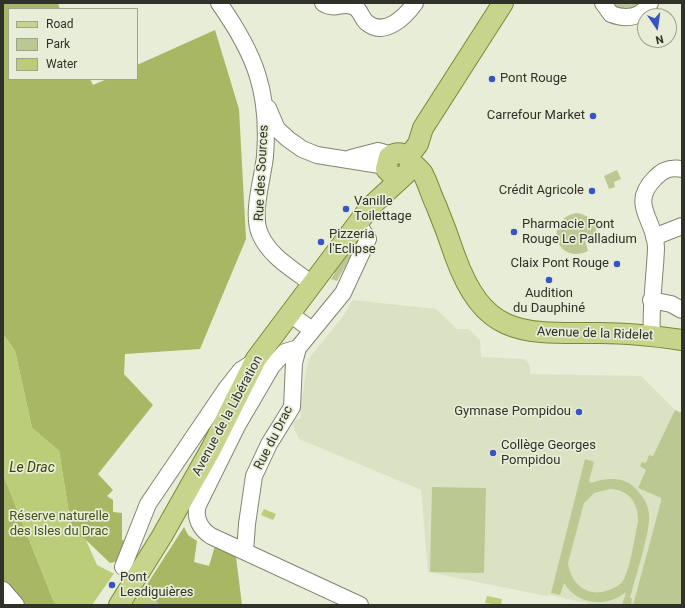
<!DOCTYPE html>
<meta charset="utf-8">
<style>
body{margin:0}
#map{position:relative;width:685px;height:608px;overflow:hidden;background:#e7edd6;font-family:Roboto,sans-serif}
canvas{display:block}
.frame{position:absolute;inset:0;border:4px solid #303229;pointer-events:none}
.legend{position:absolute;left:8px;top:8px;width:130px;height:72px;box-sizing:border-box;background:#e7edd6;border:1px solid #9ea291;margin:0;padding:5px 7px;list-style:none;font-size:12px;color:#303229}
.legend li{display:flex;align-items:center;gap:8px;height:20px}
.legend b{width:20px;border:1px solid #9ea291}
.north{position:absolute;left:637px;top:8px;width:40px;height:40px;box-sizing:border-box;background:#e7edd6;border:1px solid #9ea291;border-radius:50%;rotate:167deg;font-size:11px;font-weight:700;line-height:16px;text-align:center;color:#303229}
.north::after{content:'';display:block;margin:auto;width:14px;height:18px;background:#3754c5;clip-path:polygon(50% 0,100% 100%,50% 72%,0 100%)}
</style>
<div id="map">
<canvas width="685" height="608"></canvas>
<div class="frame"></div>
<ul class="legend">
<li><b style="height:5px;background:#c7d48b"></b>Road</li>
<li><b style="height:11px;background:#bcc891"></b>Park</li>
<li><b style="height:11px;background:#bccd79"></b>Water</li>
</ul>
<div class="north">N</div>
</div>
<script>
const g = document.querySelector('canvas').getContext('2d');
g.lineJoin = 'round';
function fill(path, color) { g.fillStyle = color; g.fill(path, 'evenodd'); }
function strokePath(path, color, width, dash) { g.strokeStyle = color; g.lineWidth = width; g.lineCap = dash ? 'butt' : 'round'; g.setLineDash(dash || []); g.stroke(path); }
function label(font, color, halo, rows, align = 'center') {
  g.font = font + ' Roboto,sans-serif'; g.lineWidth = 3.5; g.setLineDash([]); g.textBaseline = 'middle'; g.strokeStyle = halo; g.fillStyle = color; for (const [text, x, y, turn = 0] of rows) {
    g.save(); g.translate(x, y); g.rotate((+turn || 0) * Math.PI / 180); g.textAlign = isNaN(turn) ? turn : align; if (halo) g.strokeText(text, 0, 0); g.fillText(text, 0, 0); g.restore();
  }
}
fill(new Path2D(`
 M352 300 436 309 457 329H469L480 340 481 357 525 359 530 366V374L641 376 675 410 638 488 661 498V501L633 605H595L550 595 546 596 428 572 421 490 299 439 291 422 301 418V406L306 369 310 357 344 315Z`), '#dbe2c4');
fill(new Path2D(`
 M610 3H646L620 13Z
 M617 170 621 179 614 182 615 187 609 189 604 176Z
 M576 213C592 215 599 225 596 241L588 237 585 240 588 251C557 266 542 220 576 213Z
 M356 239 359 241 337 281 331 279 335 273 331 270Z
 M675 410 682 413V605H633L661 501V498L638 488 646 470 640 466 642 462 646 463 649 455 653 456Z
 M585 459 594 462 589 481 591 483C606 478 623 476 635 488 642 495 648 503 649 514 651 531 635 578 630 598H632L631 605H622L626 592C607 608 577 605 564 583L560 595 551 593ZM610 489C629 489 639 504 638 522 634 539 631 565 624 579 621 585 615 588 609 590 588 598 571 585 568 563L584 503 594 493Z
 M432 487 486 488 484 573 430 572Z`), '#bcc891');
fill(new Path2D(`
 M3 3H58L60 9H9V79H90L93 85 107 79H137V65L215 30 239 109 246 239 200 349 125 354 124 374 153 405 98 474 113 490 107 496 113 500V512L122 513V540L126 541 123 560 110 563 86 540 72 532 59 451 32 428 15 351 3 334Z
 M3 474 54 602 59 605H19L3 580Z
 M184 527 188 535 197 541 194 562 209 566 215 546 236 557 242 605H159L144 589Z`), '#a7b764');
fill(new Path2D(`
 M3 334 15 351 32 428 59 451 72 532 86 540 97 565 144 589 159 605H59L54 602 3 474Z
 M264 509 276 514 273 520 261 515Z
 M487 596 502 599 501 605 485 603Z`), '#bccd79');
fill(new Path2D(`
 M115 572 143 587 132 605H92Z`), '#e7edd6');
const minor = new Path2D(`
 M219 3C255 54 270 92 265 156 263 178 251 213 260 234 270 257 293 269 312 284
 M323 3C335 11 341 2 352 6 360 8 361 17 366 22 384 38 405 17 415 3
 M603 3 611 14C627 20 641 18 650 3
 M268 108 277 129 288 139 302 149 317 155 386 166
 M351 158 378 151 392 155
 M654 237 682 226
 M651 300 671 304 682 310
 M290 314 312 330
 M652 336C650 306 655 277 656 248 656 220 628 205 655 178 663 169 671 167 682 169
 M298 348 285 352 272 366 237 426 198 505C194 517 200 529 211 536L360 605
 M245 551 247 524 254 476 269 444 292 407 294 363 298 348 343 293 368 239 358 224
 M123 567 148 504 226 389 241 370 252 363
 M3 590 16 605`);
const major = new Path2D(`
 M408 157 418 144 423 128 503 3
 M410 161C414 165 420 169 423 174 428 183 431 195 436 205 443 222 449 238 455 256 485 339 524 333 600 333 628 333 655 336 682 340
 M119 605 162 536 211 449 256 359 370 207 408 172C415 159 401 147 389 157L386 169 394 177H402`);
strokePath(minor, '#808570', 18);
strokePath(major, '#7a8836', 22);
strokePath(minor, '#fff', 16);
strokePath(major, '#c7d48b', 20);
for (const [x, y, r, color] of [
 [492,79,4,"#3754c5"],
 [593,116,4,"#3754c5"],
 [592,191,4,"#3754c5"],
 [346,209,4,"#3754c5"],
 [514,232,4,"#3754c5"],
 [321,242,4,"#3754c5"],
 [617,264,4,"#3754c5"],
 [549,280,4,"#3754c5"],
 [579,412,4,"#3754c5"],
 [493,453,4,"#3754c5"],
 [112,585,4,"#3754c5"]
]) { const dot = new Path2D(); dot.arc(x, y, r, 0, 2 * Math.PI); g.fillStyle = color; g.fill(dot); strokePath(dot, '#e7edd6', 1.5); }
label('13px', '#303229', '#e7edd6', [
 ["Pont Rouge",500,79],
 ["Carrefour Market",585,116,"right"],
 ["Crédit Agricole",584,191,"right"],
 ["Vanille",354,202],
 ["Toilettage",354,217],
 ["Pharmacie Pont",522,225],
 ["Rouge Le Palladium",522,240],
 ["Pizzeria",329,235],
 ["l'Eclipse",329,250],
 ["Claix Pont Rouge",609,264,"right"],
 ["Audition",549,294,"center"],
 ["du Dauphiné",549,309,"center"],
 ["Gymnase Pompidou",571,412,"right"],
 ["Collège Georges",501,446],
 ["Pompidou",501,461],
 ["Pont",120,578],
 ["Lesdiguières",120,593]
], 'left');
label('13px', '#303229', '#e7edd6', [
 ["Rue des Sources",262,173,-87],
 ["Avenue de la Ridelet",595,334,2],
 ["Avenue de la Libération",228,416,-62],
 ["Rue du Drac",274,438,-63]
]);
label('13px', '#485215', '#e7edd6', [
 ["Réserve naturelle",59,517],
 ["des Isles du Drac",59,532]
]);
label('italic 14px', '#394200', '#e7edd6', [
 ["Le Drac",32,468]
]);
</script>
